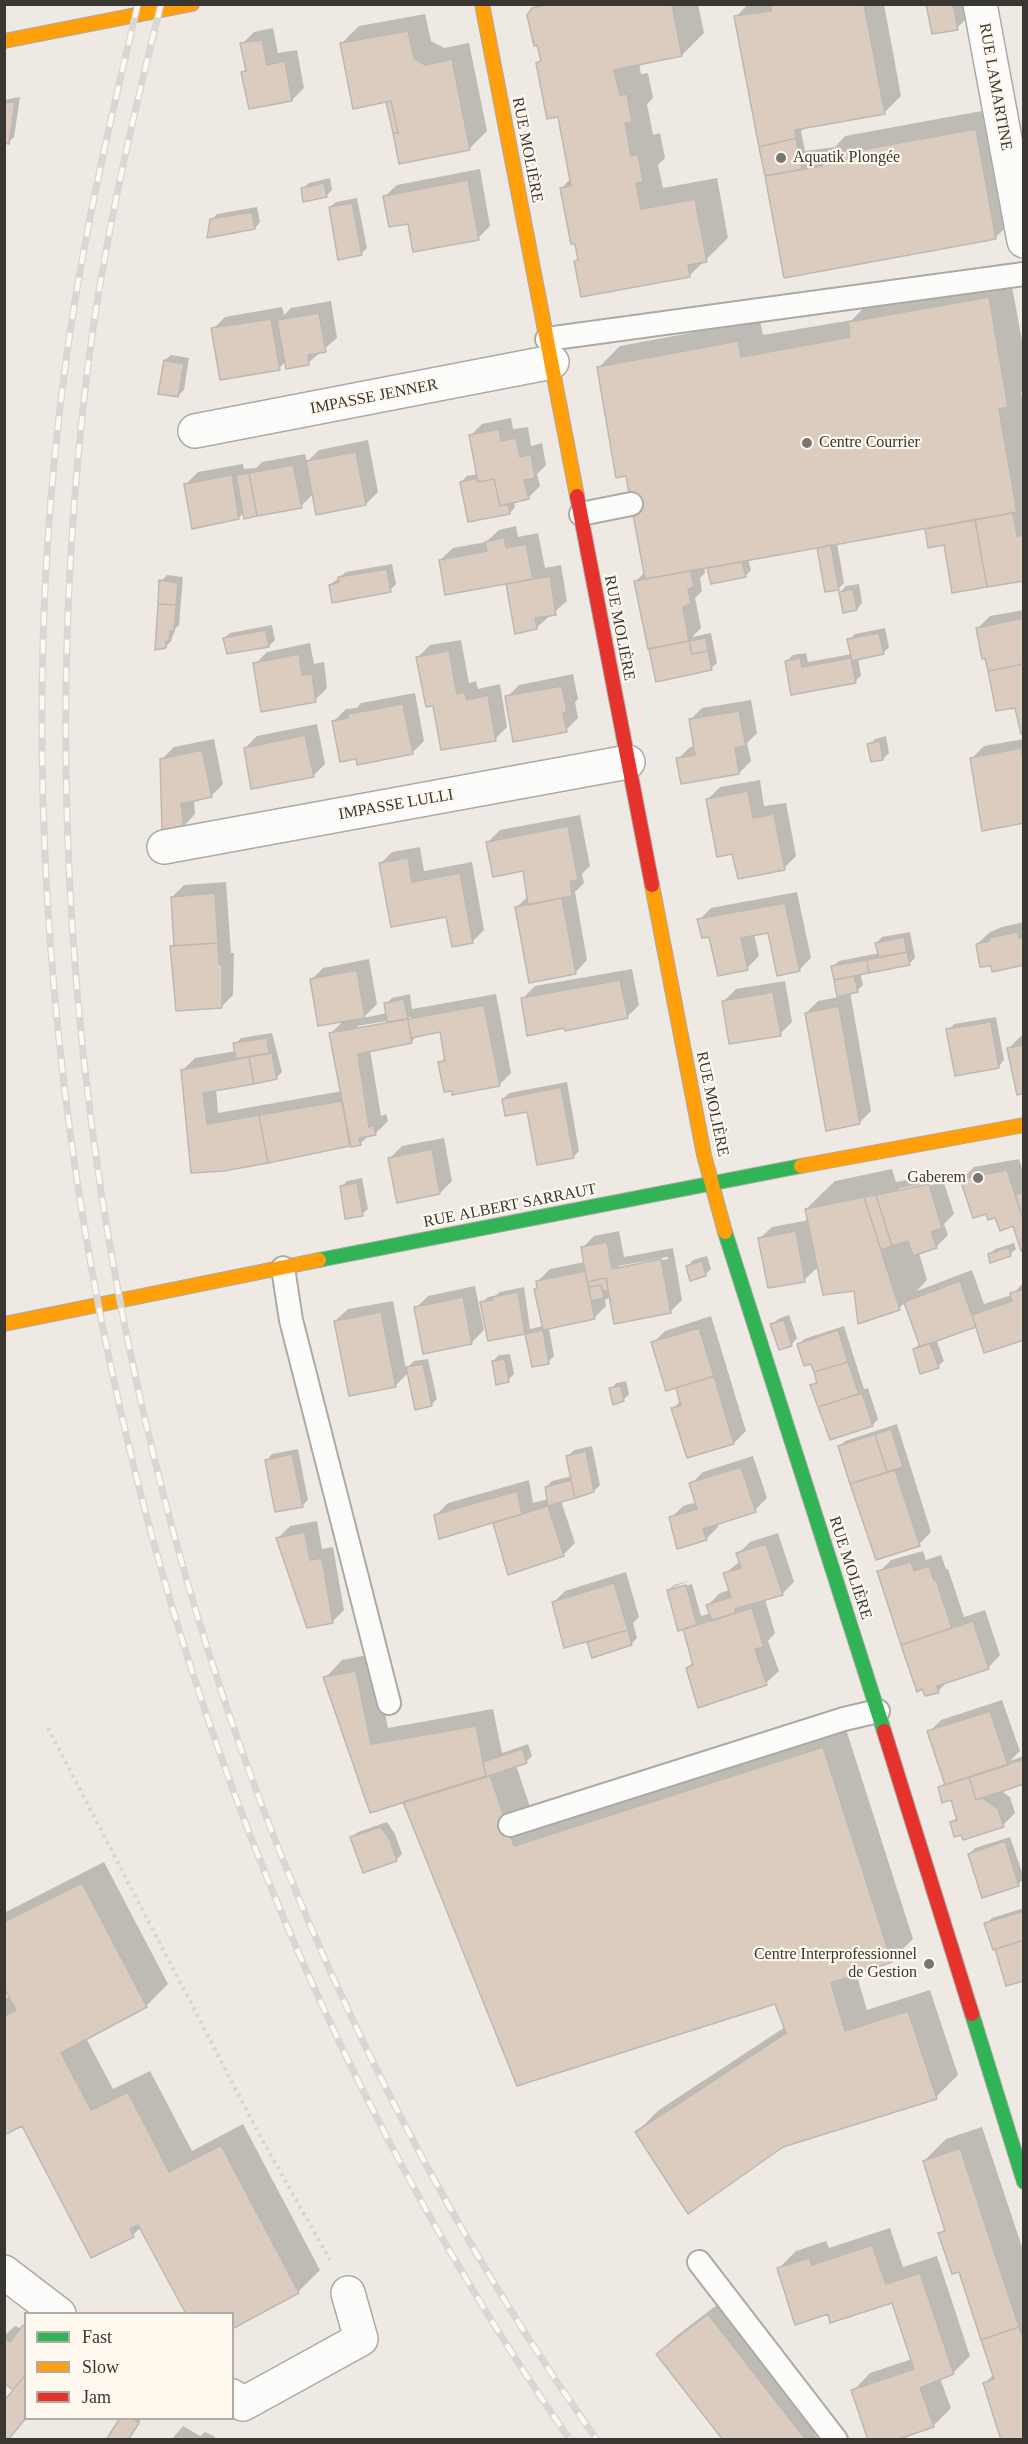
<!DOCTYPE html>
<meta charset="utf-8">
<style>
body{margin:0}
#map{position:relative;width:1028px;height:2444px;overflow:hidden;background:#eeeae3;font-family:"Times New Roman",serif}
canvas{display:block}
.frame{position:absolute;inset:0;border:6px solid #3a3733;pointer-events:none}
.legend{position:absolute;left:24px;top:2312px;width:210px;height:108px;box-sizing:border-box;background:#fef8ef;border:2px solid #b0aba4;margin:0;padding:8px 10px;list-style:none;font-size:18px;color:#3a3733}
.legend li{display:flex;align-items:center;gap:12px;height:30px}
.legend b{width:30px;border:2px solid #b0aba4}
</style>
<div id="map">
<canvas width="1028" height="2444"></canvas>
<div class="frame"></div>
<ul class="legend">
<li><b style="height:8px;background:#30b455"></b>Fast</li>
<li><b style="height:8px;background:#ff9f0a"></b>Slow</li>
<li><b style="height:8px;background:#e5322d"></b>Jam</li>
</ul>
</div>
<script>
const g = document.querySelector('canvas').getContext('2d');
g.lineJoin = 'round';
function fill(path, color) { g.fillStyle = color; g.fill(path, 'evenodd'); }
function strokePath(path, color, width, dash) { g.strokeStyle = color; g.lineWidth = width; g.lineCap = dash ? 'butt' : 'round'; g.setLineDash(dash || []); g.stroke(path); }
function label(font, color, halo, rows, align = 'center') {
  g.font = font + ' "Times New Roman",serif'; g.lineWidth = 4.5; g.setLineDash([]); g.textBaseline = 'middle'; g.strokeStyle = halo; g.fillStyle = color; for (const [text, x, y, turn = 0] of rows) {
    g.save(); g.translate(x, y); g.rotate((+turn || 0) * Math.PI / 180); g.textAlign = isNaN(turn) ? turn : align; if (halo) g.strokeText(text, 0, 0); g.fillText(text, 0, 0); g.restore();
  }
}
fill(new Path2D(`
 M537 4H698L704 33 682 55 639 63 641 74 648 73 653 98 647 104 653 135 660 133 665 158 658 165 663 188 717 178 728 238 689 276 576 261 579 258 562 188 571 178 559 116 538 63 542 59 533 9Z
 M748 4H884L901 96 884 113 806 127 801 131 805 151 835 147 845 136 998 108 1017 216 995 238 767 176 769 174 736 17Z
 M928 4H981L957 28Z
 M425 14 431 41 444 48 469 43 487 131 469 149 341 44 359 26Z
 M273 28 278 53 297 50 304 88 292 100 243 72 247 68 242 44 254 32Z
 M20 97 14 137 8 142H4V100Z
 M480 169 490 226 478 238 384 197 397 185Z
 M330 178 332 190 326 196 303 189 309 183Z
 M357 198 367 248 361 254 330 207 336 202Z
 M257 207 260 222 255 228 211 220 217 214Z
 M1010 276 1024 351V390L1021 392 1024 406V579L946 544 927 530 930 526 837 543 844 583 838 589 821 546 748 559 751 570 745 576 709 568 712 565 704 567 705 573 700 578 702 591 695 598 701 628 692 637 711 633 717 663 711 668 651 649 654 646 636 581 645 572 627 474 598 368 620 346 760 320 763 335 852 320 871 300Z
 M331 301 337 338 308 363 286 361 279 368 213 329 225 317 282 307 284 315 291 308Z
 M171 355 189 358 184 390 178 396 165 360Z
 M511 418 513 429 528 427 531 446 542 443 546 465 537 474 540 486 528 498 514 501 515 507 510 513 461 482 467 476 478 474 470 436 482 424Z
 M368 440 378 492 366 504 313 494 301 506 244 512 239 518 186 484 198 472 243 464 244 469 256 468 262 462 305 454 307 462 319 450Z
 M516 526 518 537 538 533 545 568 561 565 567 601 536 628 516 632 507 582 440 560 453 548 486 542 499 530Z
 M392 564 396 584 390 590 330 585 346 572Z
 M167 575 183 577 179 625 175 629 171 641 165 647 161 581Z
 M859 584 862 603 857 609 840 592 846 586Z
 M1024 610V732L1017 706 987 656 978 628 990 616Z
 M272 625 275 640 269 646 224 638 230 633Z
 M885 628 889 647 883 653 858 658 861 676 855 681 792 693 787 661 793 655 806 653 808 662 852 654 849 640 855 634Z
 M461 640 469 683 476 681 478 689 500 684 507 727 495 739 418 657 430 645Z
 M310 643 314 664 324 662 327 688 315 700 255 664 267 652Z
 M573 674 578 699 575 702 578 718 566 730 507 697 519 685Z
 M415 693 424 741 412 753 357 757 334 721 346 709 357 708 361 703Z
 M751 700 757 733 747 743 751 761 739 773 678 759 690 747 695 746 690 720 702 708Z
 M317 724 325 764 313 776 245 748 257 736Z
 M886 736 889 753 883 759 869 745 875 739Z
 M214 739 223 784 211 796 194 800 195 814 183 827 162 759 174 747Z
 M1024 739V821L972 758 984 746Z
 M760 780 764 806 786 803 796 856 784 868 733 852 708 799 720 787Z
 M580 815 590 866 582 874 584 883 575 892 587 960 575 973 516 908 528 896 524 870 488 842 500 830Z
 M420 847 424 871 472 862 484 930 472 942 448 916 380 864 392 852Z
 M226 882 231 953H234L233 995 221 1007 171 947 175 943 172 897 184 885Z
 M797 892 811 958 799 970 769 931 754 934 759 956 747 968 710 935 699 920 711 908Z
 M1024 922V964L992 965 977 944 990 932 1002 927Z
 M910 932 915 958 909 964 860 973 863 985 857 991 850 992 871 1111 859 1123 806 1013 818 1001 839 997 833 966 839 961 879 953 876 943 882 937Z
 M369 959 377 1004 363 1018 387 1013 386 1004 392 998 410 994 412 1009 496 994 511 1073 499 1085 453 1089 440 1063 446 1056 441 1031 418 1035 412 1041 370 1050 381 1116 386 1114 388 1121 376 1133 370 1134 360 1144 315 1150 224 1169 183 1070 195 1058 236 1051 235 1044 241 1038 272 1033 282 1072 276 1078 216 1089 218 1113 342 1091 331 1033 344 1020 311 980 323 968ZM411 1017V1020L358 1029 357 1026Z
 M632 969 639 1005 627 1017 523 998 535 986Z
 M785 981 792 1022 780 1034 724 1001 736 989Z
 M996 1017 1004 1060 999 1066 948 1030 954 1024Z
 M1021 1036H1024V1092L1009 1048Z
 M567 1082 579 1151 573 1157 528 1111 503 1099 509 1093Z
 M444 1138 452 1181 440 1193 390 1158 402 1146Z
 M1019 1159 1024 1174V1249L1014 1224 996 1216 962 1179 974 1167Z
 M892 1169 896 1182 941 1173 954 1214 944 1224 948 1235 936 1247 919 1253 927 1280 917 1291 972 1270 984 1304 1012 1295 1024 1282V1339L976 1325 936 1339 944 1361 938 1366 914 1349 920 1344 906 1302 899 1308 855 1289 819 1266 804 1280 759 1239 772 1227 809 1220 806 1209 835 1181ZM936 1181V1184L898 1192V1189Z
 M362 1178 368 1209 362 1214 341 1187 347 1181Z
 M619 1231 624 1257 673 1248 682 1300 670 1312 611 1297 605 1300 606 1306 594 1318 549 1328 554 1356 548 1362 533 1365 526 1332 489 1339 482 1303 488 1297 495 1296 500 1292 524 1287 530 1329 543 1326 535 1289 539 1286 538 1281 550 1269 585 1262 582 1248 594 1236ZM668 1257V1259L618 1269V1266Z
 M1014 1243 1016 1249 1010 1254 989 1255 995 1249Z
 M707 1256 711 1269 706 1274 691 1279 688 1266 693 1260Z
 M475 1286 484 1330 472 1342 416 1308 428 1296Z
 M393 1301 406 1369 414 1361 428 1359 437 1399 431 1405 409 1372 395 1386 335 1321 348 1309Z
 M789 1315 797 1338 792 1344 780 1348 772 1325 778 1319Z
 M711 1316 746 1431 734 1443 673 1409 681 1400 677 1386 653 1343 665 1331Z
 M844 1326 864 1389 868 1388 878 1419 873 1425 812 1385 818 1380 812 1363 799 1345 804 1339Z
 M510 1354 514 1374 508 1380 493 1361 499 1355Z
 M626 1381 629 1394 623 1400 611 1389 616 1383Z
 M897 1424 931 1532 919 1544 877 1558 839 1447 845 1441Z
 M592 1446 600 1485 594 1491 561 1501 575 1543 563 1555 509 1573 494 1521 436 1515 448 1503 529 1480 533 1503 548 1499 546 1487 552 1481 572 1476 568 1456 574 1450Z
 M298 1449 308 1500 302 1506 267 1460 272 1454Z
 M753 1456 767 1498 755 1510 717 1523 718 1527 706 1539 671 1518 683 1506 697 1502 691 1484 703 1472Z
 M317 1521 322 1549 333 1547 344 1610 332 1622 278 1538 290 1526Z
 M778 1533 794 1582 782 1594 765 1599 775 1633 768 1641 779 1671 766 1683 699 1706 687 1668 694 1662 684 1628 669 1590 674 1585 691 1580 673 1587V1590L692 1584 701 1616 711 1613 708 1605 720 1593 730 1590 725 1574 740 1561 738 1554 750 1542Z
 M923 1551 926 1560 941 1555 946 1569H948L964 1617 985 1610 1000 1655 988 1668 948 1681 938 1691 923 1687 918 1690 879 1572 891 1560Z
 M626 1572 639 1617 633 1623 637 1638 631 1644 589 1642 593 1638 553 1603 565 1591Z
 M373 1654 388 1728 493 1709 502 1753 528 1744 532 1756 526 1762 516 1765 536 1825 845 1726 913 1939 891 1961 856 1973 867 2010 930 1990 958 2075 936 2097 637 2132 659 2110 785 2027 776 2002 405 1803 325 1678 342 1660Z
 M1002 1700 1020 1751 1010 1761 1024 1756V1782L1000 1790 1010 1797 1015 1813 1003 1825 952 1822 957 1817 952 1798 940 1788 945 1782 929 1732 941 1720Z
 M387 1822 395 1834 402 1854 396 1860 352 1837 358 1832Z
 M1010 1837 1024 1878 1018 1885 969 1854 975 1848Z
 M104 1862 168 1984 146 2006 86 2038 113 2089 150 2071 192 2151 243 2124 320 2270 298 2292 232 2314 141 2227 133 2235 91 2256 22 2124 4 2133V1999L10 1996 4 1985V1913Z
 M1024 1908V1979L986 1924 992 1918Z
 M982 2127 1024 2253V2440L984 2384 994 2374 960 2270 940 2234 946 2228 924 2161 946 2139Z
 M890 2228 903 2267 937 2256 970 2356 953 2373 940 2378 951 2408 933 2426 853 2391 870 2373 912 2359 893 2301 829 2313 778 2269 796 2251 826 2241 829 2248Z
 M726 2298 824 2423 814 2433 819 2440H725L658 2354 675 2337Z
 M26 2325V2418L4 2440V2399L7 2400 15 2389 4 2381V2336L15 2326 22 2329Z
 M121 2418H142L129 2440H108Z
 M183 2426 200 2436 205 2432 215 2437 214 2440H171Z`), '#0003');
const building = new Path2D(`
 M551 4H672L682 56 614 70 620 95 627 94 632 122 625 123 631 156 638 154 643 182 636 183 641 209 695 199 707 262 688 265 690 277 581 297 574 261 578 260 575 244H571L560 188 571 186 558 117 547 119 536 63 541 61 537 45 534 46 527 15 532 8Z
 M771 4H864L885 114 795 130 796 138 759 147 734 16 771 11Z
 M926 4H953L958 30 932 34Z
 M408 31 414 58 425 65 452 59 470 150 399 164 393 133H398L391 101 353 109 340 43Z
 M262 40 267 65 285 61 292 101 249 109 241 72 246 71 240 43Z
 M391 101 398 133H393L386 102Z
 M15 102 9 144 4 143V103Z
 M976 129 996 239 784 278 765 176 822 166V157Z
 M796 138 802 169 765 176 759 147Z
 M468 180 479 240 413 252 408 224 389 227 383 196Z
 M324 183 327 197 303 202 301 188Z
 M352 203 362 255 338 260 329 207Z
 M252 212 255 229 207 238 210 219Z
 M989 297 1008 407 999 409 1017 512 645 579 626 476 616 478 597 367 738 341 741 357 850 337 848 322Z
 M319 313 326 352 308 355 309 365 286 369 277 320Z
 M271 319 280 370 220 380 211 328Z
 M164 360 184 364 178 397 158 394Z
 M499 429 501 441 516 438 520 457 531 454 535 478 524 480 529 499 500 506 494 479 478 482 469 435Z
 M356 452 366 505 316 515 306 461Z
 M293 465 302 508 257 516 249 473Z
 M249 473 257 516 244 519 236 475Z
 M232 475 239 519 192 529 184 484Z
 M477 478 478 482 494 479 500 506 508 504 510 514 468 522 460 482Z
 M1013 513 1017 536 1023 535 1024 538V581L987 587 975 520Z
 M975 520 987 587 952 593 944 545 928 548 925 529Z
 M504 537 506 548 526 544 533 579 445 595 439 560 487 551 485 542Z
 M831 545 839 590 825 592 817 548Z
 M742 562 746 577 711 584 707 568Z
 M387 569 391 592 332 603 329 585 339 582 338 577Z
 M691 571 694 587 688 589 691 604 683 607 689 641 648 649 634 581Z
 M550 576 556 615 535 618 537 629 515 634 506 584Z
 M159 580 178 583 176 605 158 604Z
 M853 589 857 610 843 613 839 592Z
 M158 604 176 605 174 632 170 631 169 642 166 641V648L155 650Z
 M1024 618V664L988 671 985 658 982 659 976 628Z
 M266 630 269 647 227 654 223 638Z
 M879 633 884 654 852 661 847 639Z
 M706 638 708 651 692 654 689 641Z
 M689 641 692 654 708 651 712 670 656 682 649 649Z
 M449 651 457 694 465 692 466 700 488 695 496 741 441 750 433 706 426 707 416 657Z
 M299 654 302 675 312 674 316 702 261 712 253 663Z
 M800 658 802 667 851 658 856 683 791 695 785 661Z
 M1024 664V734H1021L1015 708 996 711 988 671Z
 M562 686 567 712 563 713 567 732 513 742 505 696Z
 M403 704 413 754 357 765 356 759 340 762 332 721 348 718V714Z
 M739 711 746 746 735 748 739 774 681 784 676 758 695 755 689 719Z
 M305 735 314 777 251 789 244 748Z
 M880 741 883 760 871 762 867 744Z
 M1021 748 1024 764V823L982 831 970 758Z
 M202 750 212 797 181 804 184 828 162 832 160 759Z
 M748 791 753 818 774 814 785 870 738 879 732 854 717 857 706 799Z
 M568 826 578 880 570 881 572 896 528 905 523 871 493 877 486 842Z
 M408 858 412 882 460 873 473 943 452 947 446 917 391 927 379 863Z
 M215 893 218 943 174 946 171 897Z
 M562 898 576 974 529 983 515 907Z
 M785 903 800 971 777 976 768 933 741 938 748 970 718 976 709 937 702 938 697 919Z
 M1017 932 1019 938 1024 937V965L992 972 991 966 980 967 976 944 989 941V938Z
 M904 937 907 952 879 957 875 943Z
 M218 943 219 964H222V1008L176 1011 170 946Z
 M907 952 910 965 869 973 867 960Z
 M867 960 869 973 834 980 831 966Z
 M357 970 365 1018 318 1026 310 979Z
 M854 976 858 992 837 997 834 980Z
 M620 980 628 1018 565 1031 564 1028 527 1036 521 998Z
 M773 992 781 1036 729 1044 722 1001Z
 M404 999 408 1019 387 1022 384 1003Z
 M484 1005 500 1086 452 1095V1091L444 1092 438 1062 445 1061 440 1032 411 1038 408 1019Z
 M839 1006 860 1124 826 1131 805 1013Z
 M408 1019 412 1043 358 1054 369 1127 374 1125 376 1135 359 1138 361 1145 351 1147 329 1033Z
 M991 1022 999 1068 955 1076 946 1029Z
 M267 1038 269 1053 236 1059 233 1043Z
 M1024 1045V1093L1017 1095 1007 1048Z
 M272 1053 277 1079 254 1084 249 1057Z
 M249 1057 254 1084 203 1093 207 1124 259 1115 268 1163 224 1171 191 1173 181 1070Z
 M561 1087 574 1158 537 1165 527 1112 505 1116 502 1099Z
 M342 1101 350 1146 268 1163 259 1115Z
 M432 1149 440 1194 397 1203 388 1158Z
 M1007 1170 1024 1221V1250L1021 1251 1013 1226 1000 1231 995 1218 988 1220 986 1214 973 1218 960 1179Z
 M357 1183 363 1216 345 1219 340 1186Z
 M929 1184 942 1228 931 1232 937 1248 913 1256 908 1241 892 1246 876 1195Z
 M1024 1192V1221L1015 1195Z
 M876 1195 892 1246 881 1250 864 1197Z
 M864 1197 900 1310 858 1324 854 1291 823 1295 805 1209Z
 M796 1231 805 1282 768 1288 758 1238Z
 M607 1242 612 1269 661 1259 671 1313 614 1324 606 1278 587 1282 581 1247Z
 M1009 1247 1011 1256 990 1263 988 1254Z
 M702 1261 706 1276 690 1281 686 1266Z
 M585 1271 595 1319 543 1330 534 1289 537 1288 536 1281Z
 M606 1278 608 1290 602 1291 601 1285 589 1287 587 1282Z
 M960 1281 976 1327 920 1347 904 1302Z
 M601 1285 604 1298 591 1301 589 1287Z
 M1024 1289V1340L984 1353 972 1315 1012 1301 1010 1293Z
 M518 1292 525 1334 488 1341 480 1302 493 1300 492 1297Z
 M463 1297 472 1344 423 1354 414 1307Z
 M381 1312 396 1387 349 1396 334 1321Z
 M784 1320 792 1346 779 1350 770 1324Z
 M699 1328 714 1376 666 1391 651 1342Z
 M543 1330 549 1364 532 1367 525 1334Z
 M838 1330 848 1362 814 1372 811 1364 804 1366 797 1344Z
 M930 1343 939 1368 920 1374 913 1349Z
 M505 1359 509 1382 496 1385 492 1361Z
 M848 1362 859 1394 818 1407 810 1385 817 1383 814 1372Z
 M423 1364 432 1406 415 1410 406 1367Z
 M714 1376 734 1444 687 1458 671 1408 681 1406 676 1388Z
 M621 1386 624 1401 613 1405 609 1388Z
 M862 1393 873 1426 830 1440 818 1407Z
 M891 1429 903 1467 887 1472 875 1434Z
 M875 1434 887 1472 850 1484 838 1446Z
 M586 1451 594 1492 575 1498 566 1456Z
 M292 1454 303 1507 275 1512 265 1460Z
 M741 1467 756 1512 703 1529 707 1540 677 1549 669 1517 697 1509 689 1483Z
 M895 1470 920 1546 876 1560 850 1484Z
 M571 1480 575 1498 548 1506 545 1487Z
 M517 1491 522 1514 439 1539 434 1515Z
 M548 1506 564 1556 508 1575 493 1523Z
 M305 1532 310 1560 322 1558 333 1623 307 1628 276 1538Z
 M766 1544 783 1595 735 1609V1613L712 1621 706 1605 731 1597 723 1573 741 1568 736 1553Z
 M911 1562 914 1571 929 1566 934 1580H936L952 1628 901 1645 877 1571Z
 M614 1583 628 1630 564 1648 552 1602Z
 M686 1585 697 1625 678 1631 667 1590Z
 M752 1608 764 1647 755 1649 767 1685 698 1708 686 1668 693 1665 683 1629Z
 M973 1621 989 1669 937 1686 939 1693 925 1696 922 1689 917 1692 901 1645Z
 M628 1630 632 1645 592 1658 587 1642Z
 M356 1671 371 1744 476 1726 486 1777 370 1813 323 1677Z
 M990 1711 1008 1765 945 1785 927 1731Z
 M823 1747 892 1962 831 1983 845 2031 908 2011 937 2099 783 2147 688 2214 635 2132 786 2033 775 2004 517 2086 403 1802 490 1775 514 1846Z
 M522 1749 527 1763 486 1777 483 1762Z
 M1024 1759V1784L976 1800 969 1777Z
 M969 1777 976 1800 982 1798 998 1809 1004 1827 963 1840 961 1835 954 1837 950 1822 957 1820 951 1800 942 1803 938 1787Z
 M381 1827 390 1840 397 1861 363 1873 350 1837Z
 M1005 1841 1019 1886 982 1898 968 1854Z
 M82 1883 147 2007 61 2053 91 2110 128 2092 169 2172 221 2145 299 2293 232 2329V2314H186L138 2225 130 2229 134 2237 91 2258 22 2126 4 2135V2016L16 2010 4 1988V1922Z
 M1024 1911V1940L993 1950 984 1923Z
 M1024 1940V1981L1006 1986 995 1949Z
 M960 2148 1019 2327 981 2340 959 2272 952 2274 938 2233 945 2231 923 2161Z
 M872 2245 886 2284 920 2273 954 2374 920 2388 934 2427 896 2440H868L851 2390 914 2369 892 2303 830 2323 828 2314 795 2325 777 2268 809 2258 812 2265Z
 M708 2314 806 2440H723L656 2354Z
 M23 2325 26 2327V2374L13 2390 4 2383V2338L10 2342Z
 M1019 2327 1024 2340V2440H1001L983 2383 994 2379 981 2340Z
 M26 2374V2418L8 2440H4V2401Z
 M120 2418H132L139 2423 128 2440H106Z`);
fill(building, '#dcccc0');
strokePath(building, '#bcb8b4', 1.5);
const lane = new Path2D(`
 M547 339 1024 274
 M581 514 631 504
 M283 1268 291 1320 389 1703
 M510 1825 844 1719 878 1711
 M699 2262 836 2440`);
const street = new Path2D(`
 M980 4 1024 241
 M195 431 552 362
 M164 847 628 762
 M4 2272 59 2314
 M232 2396 243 2404 361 2339 348 2293`);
const fast = new Path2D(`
 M725 1232 884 1731
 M319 1260 801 1166
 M972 2014 1024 2182`);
const slow = new Path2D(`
 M482 4 577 496
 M4 41 192 4
 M652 885 704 1155 725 1232
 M801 1166 1024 1125
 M4 1324 319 1260`);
const jam = new Path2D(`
 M577 496 652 885
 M884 1731 972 2014`);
strokePath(lane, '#adaaa5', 26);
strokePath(street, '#adaaa5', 36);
strokePath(fast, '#adaaa5', 16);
strokePath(slow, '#adaaa5', 16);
strokePath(jam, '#adaaa5', 16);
strokePath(new Path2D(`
 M48 1728 260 2136 330 2260`), '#d5d5d3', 4, [3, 4.5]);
strokePath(lane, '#fcfcfb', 22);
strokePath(street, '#fcfcfb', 33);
strokePath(fast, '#30b455', 14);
strokePath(slow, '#ff9f0a', 14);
strokePath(jam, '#e5322d', 14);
const rail = new Path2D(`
 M138 4C109 125 81 245 65 369 33 605 36 848 64 1084 122 1568 291 2038 570 2440
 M161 4C130 128 101 255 86 382 2 1095 181 1851 597 2440`);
strokePath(rail, '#d8d7d5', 7);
strokePath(rail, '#fef8ef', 4.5, [14]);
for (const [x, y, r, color] of [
 [781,158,6,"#797671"],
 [807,443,6,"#797671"],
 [978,1178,6,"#797671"],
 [929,1964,6,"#797671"]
]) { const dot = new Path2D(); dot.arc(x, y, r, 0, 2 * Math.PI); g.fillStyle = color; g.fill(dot); strokePath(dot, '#fef8ef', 2); }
label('16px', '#3a3733', '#fef8ef', [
 ["RUE LAMARTINE",995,87,80],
 ["RUE MOLIÈRE",527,150,79],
 ["IMPASSE JENNER",374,397,-11],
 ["RUE MOLIÈRE",619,628,79],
 ["IMPASSE LULLI",396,805,-10],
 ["RUE MOLIÈRE",712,1104,78],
 ["RUE ALBERT SARRAUT",510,1206,-11],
 ["RUE MOLIÈRE",850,1568,72]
]);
label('16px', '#3a3733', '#fef8ef', [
 ["Aquatik Plongée",793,158],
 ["Centre Courrier",819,443],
 ["Gaberem",966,1178,"right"],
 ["Centre Interprofessionnel",917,1955,"right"],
 ["de Gestion",917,1973,"right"]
], 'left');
</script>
